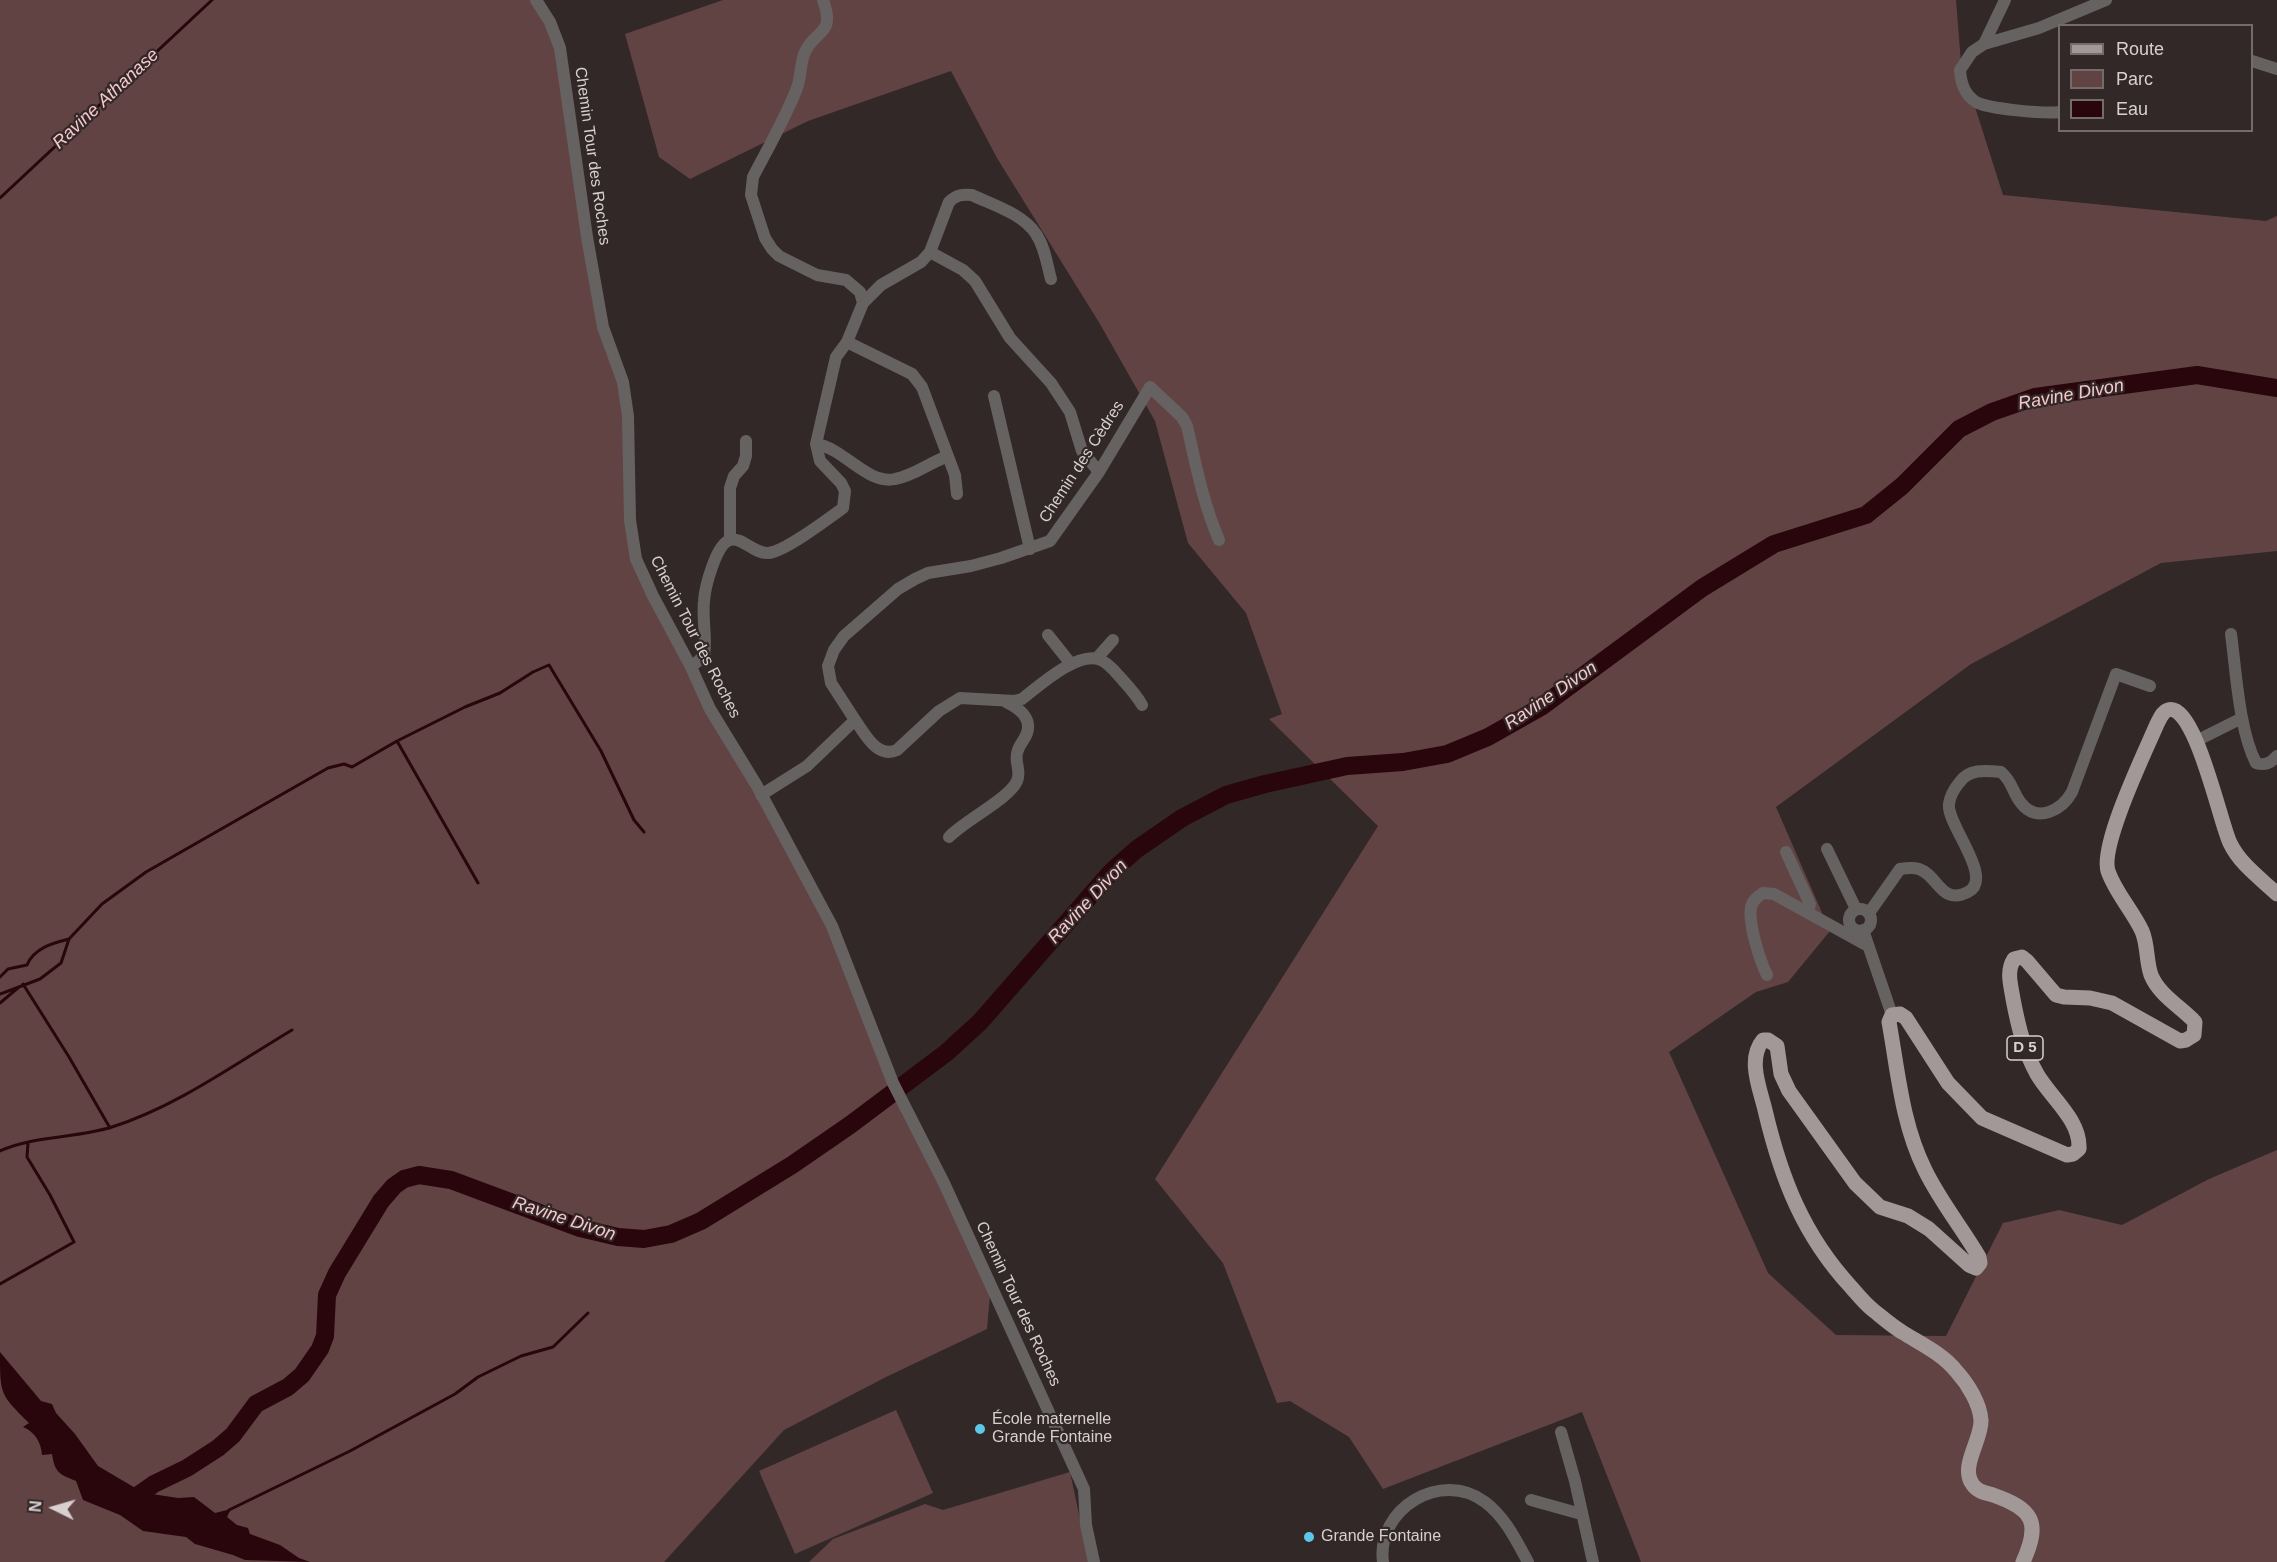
<!DOCTYPE html>
<meta charset="utf-8">
<style>
body{margin:0}
#map{position:relative;width:2277px;height:1562px;overflow:hidden;background:#322828;font-family:Helvetica,sans-serif}
canvas{display:block}
.legend{position:absolute;left:2058px;top:24px;width:195px;height:108px;box-sizing:border-box;background:#322828;border:2px solid #746b6b;margin:0;padding:8px 10px;list-style:none;font-size:18px;color:#d7cfd0}
.legend li{display:flex;align-items:center;gap:12px;height:30px}
.legend b{width:30px;border:2px solid #746b6b}
.north{position:absolute;left:24px;top:1478px;width:60px;height:60px;-webkit-text-stroke:4px #322828;paint-order:stroke;rotate:275deg;font-size:16px;font-weight:700;line-height:24px;text-align:center;color:#d7cfd0}
.north::after{content:'';display:block;margin:auto;width:21px;height:27px;background:#d7cfd0;clip-path:polygon(50% 0,100% 100%,50% 72%,0 100%)}
</style>
<div id="map">
<canvas width="2277" height="1562"></canvas>
<ul class="legend">
<li><b style="height:8px;background:#a39898"></b>Route</li>
<li><b style="height:16px;background:#624344"></b>Parc</li>
<li><b style="height:16px;background:#29060b"></b>Eau</li>
</ul>
<div class="north">N</div>
</div>
<script>
const g = document.querySelector('canvas').getContext('2d');
g.lineJoin = 'round';
function fill(path, color) { g.fillStyle = color; g.fill(path, 'evenodd'); }
function strokePath(path, color, width, dash) { g.strokeStyle = color; g.lineWidth = width; g.lineCap = dash ? 'butt' : 'round'; g.setLineDash(dash || []); g.stroke(path); }
function label(font, color, halo, rows, align = 'center') {
  g.font = font + ' Helvetica,sans-serif'; g.lineWidth = 4.5; g.setLineDash([]); g.textBaseline = 'middle'; g.strokeStyle = halo; g.fillStyle = color; for (const [text, x, y, turn = 0] of rows) {
    g.save(); g.translate(x, y); g.rotate((+turn || 0) * Math.PI / 180); g.textAlign = isNaN(turn) ? turn : align; if (halo) g.strokeText(text, 0, 0); g.fillText(text, 0, 0); g.restore();
  }
}
fill(new Path2D(`
 M0 0H536L550 22 603 326 623 382 636 559 832 926 990 1295 987 1329 886 1377 784 1430 664 1562H0Z
 M723 0H1956L1961 63 2003 195 2266 221 2277 216V551L2161 563 1971 664 1776 807 1830 931 1788 982 1756 992 1669 1052 1768 1273 1836 1335 1946 1336 2003 1223 2059 1210 2122 1225 2209 1179 2277 1150V1562H1641L1582 1412 1383 1489 1349 1437 1290 1401 1277 1403 1223 1263 1155 1179 1378 826 1269 719 1282 714 1246 613 1188 543 1155 421 1100 324 997 158 951 71 808 121 690 179 659 157 625 34Z
 M896 1410 933 1493 795 1554 759 1471Z
 M1070 1472 1089 1562H809L833 1539 925 1504 943 1510Z`), '#624344');
fill(new Path2D(`
 M0 1352 41 1401 52 1404 56 1413 75 1434 98 1466 137 1489 152 1494 178 1498 194 1497 215 1513 231 1509 227 1517 237 1525 248 1528 250 1534 280 1545 299 1558 310 1562 245 1560 233 1555 195 1544 186 1537 143 1531 120 1515 83 1500 76 1481C59 1474 55 1473 52 1454L42 1455C41 1442 35 1432 23 1427L29 1423C0 1394 0 1395 0 1352Z`), '#29060b');
strokePath(new Path2D(`
 M0 198 212 0
 M397 741 478 883
 M0 977 8 969 27 965C34 948 53 943 69 939
 M23 984 69 1057 110 1128
 M0 994 40 979 61 963 69 939 102 904 146 872 328 768 344 764 352 767 397 741 465 707 500 693 533 672 549 665 601 751 634 820 644 832
 M0 1003 19 987
 M0 1151C31 1136 78 1138 112 1127 176 1107 235 1064 292 1030
 M0 1284 74 1242 50 1195 27 1157 28 1143
 M229 1510 350 1451 455 1394 478 1377 521 1356 553 1347 588 1313`), '#29060b', 3);
strokePath(new Path2D(`
 M124 1505 154 1484 187 1468 218 1448 233 1435 256 1404 288 1387 302 1375 320 1349 325 1336 327 1295 337 1273 381 1201 394 1186 404 1179 419 1175 451 1180 580 1228 618 1237 644 1239 671 1234 701 1221 792 1165 850 1125 946 1053 980 1022 1112 871 1137 849 1182 818 1226 795 1265 784 1347 766 1403 762 1447 754 1488 737 1541 707 1702 588 1774 544 1866 515 1902 486 1959 429 1992 412 2035 397 2197 375 2277 388`), '#29060b', 18);
strokePath(new Path2D(`
 M536 0 550 22 560 48 587 237 603 327 623 382 628 416 630 520 636 559 653 596 691 667 710 709 757 786 832 926 893 1083 944 1183 1084 1489 1086 1525 1094 1562
 M1984 44 2005 0
 M2252 61 2277 69
 M2060 112C2045 114 1988 109 1976 102 1964 94 1961 83 1960 70L1972 52 1984 44 2039 28 2106 0
 M930 252 963 270 975 281 1010 338 1051 383 1070 412 1082 451 1099 472
 M863 303 881 285 921 262 930 252 949 202C956 195 962 194 972 195 993 205 1023 214 1036 234 1045 247 1047 265 1051 279
 M847 342 912 374 922 387 955 475 957 494
 M994 396 1030 549
 M816 444C844 448 867 485 895 479 913 476 929 463 946 457
 M730 540V488L734 476 743 466 746 456V441
 M2231 634C2236 671 2239 730 2256 763 2265 766 2271 763 2277 756
 M1048 635 1071 664
 M1097 658 1113 640
 M691 667 704 656C707 637 702 620 704 601 705 587 716 544 730 540 741 536 754 554 768 553 784 552 828 519 843 508L845 491 841 483 820 461 816 444 836 357 847 342 863 303 860 292 846 280 817 275 779 256 772 249 765 238 751 195 753 177C768 148 785 119 797 88 801 77 800 63 805 52 815 29 836 36 823 0
 M855 720C865 734 877 759 897 750L939 711 960 698 1014 701 1022 699C1039 686 1075 653 1098 659 1106 661 1114 670 1119 676 1128 686 1136 694 1142 705
 M2196 741 2242 718
 M761 795 807 766 855 720 831 683 828 666 834 650 844 636 898 589 915 579 928 573 971 566 1001 558 1050 541 1099 472 1150 387 1182 417 1187 426C1196 465 1203 503 1219 540
 M949 837C965 820 1009 799 1017 781 1022 770 1013 761 1018 750 1020 744 1025 739 1027 733 1032 718 1019 708 1006 702
 M1827 849 1856 909
 M1786 852 1810 904 1808 913
 M1849 920a11 11 0 1 1 22 0a11 11 0 1 1-22 0Z
 M1869 913 1900 869C1906 868 1913 867 1919 869 1938 875 1941 906 1968 892 1995 878 1946 824 1949 804 1950 796 1954 789 1959 783 1968 769 1985 770 2001 772 2013 782 2012 792 2021 803 2037 824 2062 810 2072 792L2116 674 2150 686
 M1863 930 1892 1015
 M1767 975C1760 961 1748 923 1751 908 1752 901 1757 897 1763 893L1774 894 1868 946
 M1561 1432 1575 1481 1593 1562
 M1531 1500 1581 1514
 M1383 1562C1376 1509 1441 1469 1485 1502 1505 1517 1516 1540 1528 1562`), '#676262', 12);
strokePath(new Path2D(`
 M2023 1562C2041 1522 2033 1509 1993 1495 1986 1493 1978 1492 1973 1485 1959 1467 1982 1440 1981 1420 1980 1404 1968 1384 1957 1372 1943 1354 1921 1344 1902 1332 1892 1326 1883 1318 1873 1310 1865 1304 1858 1295 1851 1287 1803 1235 1781 1178 1765 1110 1760 1089 1747 1059 1763 1040H1768L1777 1046 1781 1074 1789 1091 1855 1183 1880 1207 1908 1216 1929 1229 1969 1265 1976 1268 1980 1263 1979 1257C1962 1228 1940 1201 1925 1170 1902 1124 1898 1072 1889 1022L1892 1015 1900 1014 1906 1018 1948 1083 1982 1118 2067 1155 2073 1154 2079 1149C2081 1120 2050 1097 2037 1074 2024 1051 2018 1025 2013 999 2011 985 2006 972 2014 959L2022 957 2027 961 2056 995 2064 997 2090 998 2112 1003 2180 1041 2186 1040 2194 1035 2195 1022C2181 1007 2159 995 2151 975 2146 961 2148 945 2142 931 2132 910 2115 892 2108 871 2100 845 2145 752 2157 724 2160 719 2162 712 2168 710 2195 701 2221 826 2230 843 2240 864 2260 878 2277 894`), '#a39898', 15);
for (const [x, y, r, color] of [
 [980,1429,6,"#5bc8e7"],
 [1309,1537,6,"#5bc8e7"]
]) { const dot = new Path2D(); dot.arc(x, y, r, 0, 2 * Math.PI); g.fillStyle = color; g.fill(dot); strokePath(dot, '#322828', 2); }
for (const [x, y, w] of [
 [2025,1048,36]
]) { const box = new Path2D(); box.roundRect(x - w / 2, y - 12, w, 24, 4.5); g.fillStyle = '#322828'; g.fill(box); strokePath(box, '#d7cfd0', 1.5); }
label('bold 15px', '#d7cfd0', null, [
 ["D 5",2025,1048]
]);
label('16px', '#d7cfd0', '#322828', [
 ["Chemin Tour des Roches",592,156,82],
 ["Chemin des Cèdres",1082,462,-57],
 ["Chemin Tour des Roches",695,637,63],
 ["Chemin Tour des Roches",1018,1304,65]
]);
label('16px', '#d7cfd0', '#322828', [
 ["École maternelle",992,1420],
 ["Grande Fontaine",992,1438],
 ["Grande Fontaine",1321,1537]
], 'left');
label('italic 18px', '#f7c8ca', '#322828', [
 ["Ravine Athanase",106,99,-43],
 ["Ravine Divon",2071,395,-10],
 ["Ravine Divon",1551,696,-34],
 ["Ravine Divon",1088,902,-47],
 ["Ravine Divon",564,1219,18]
]);
</script>
